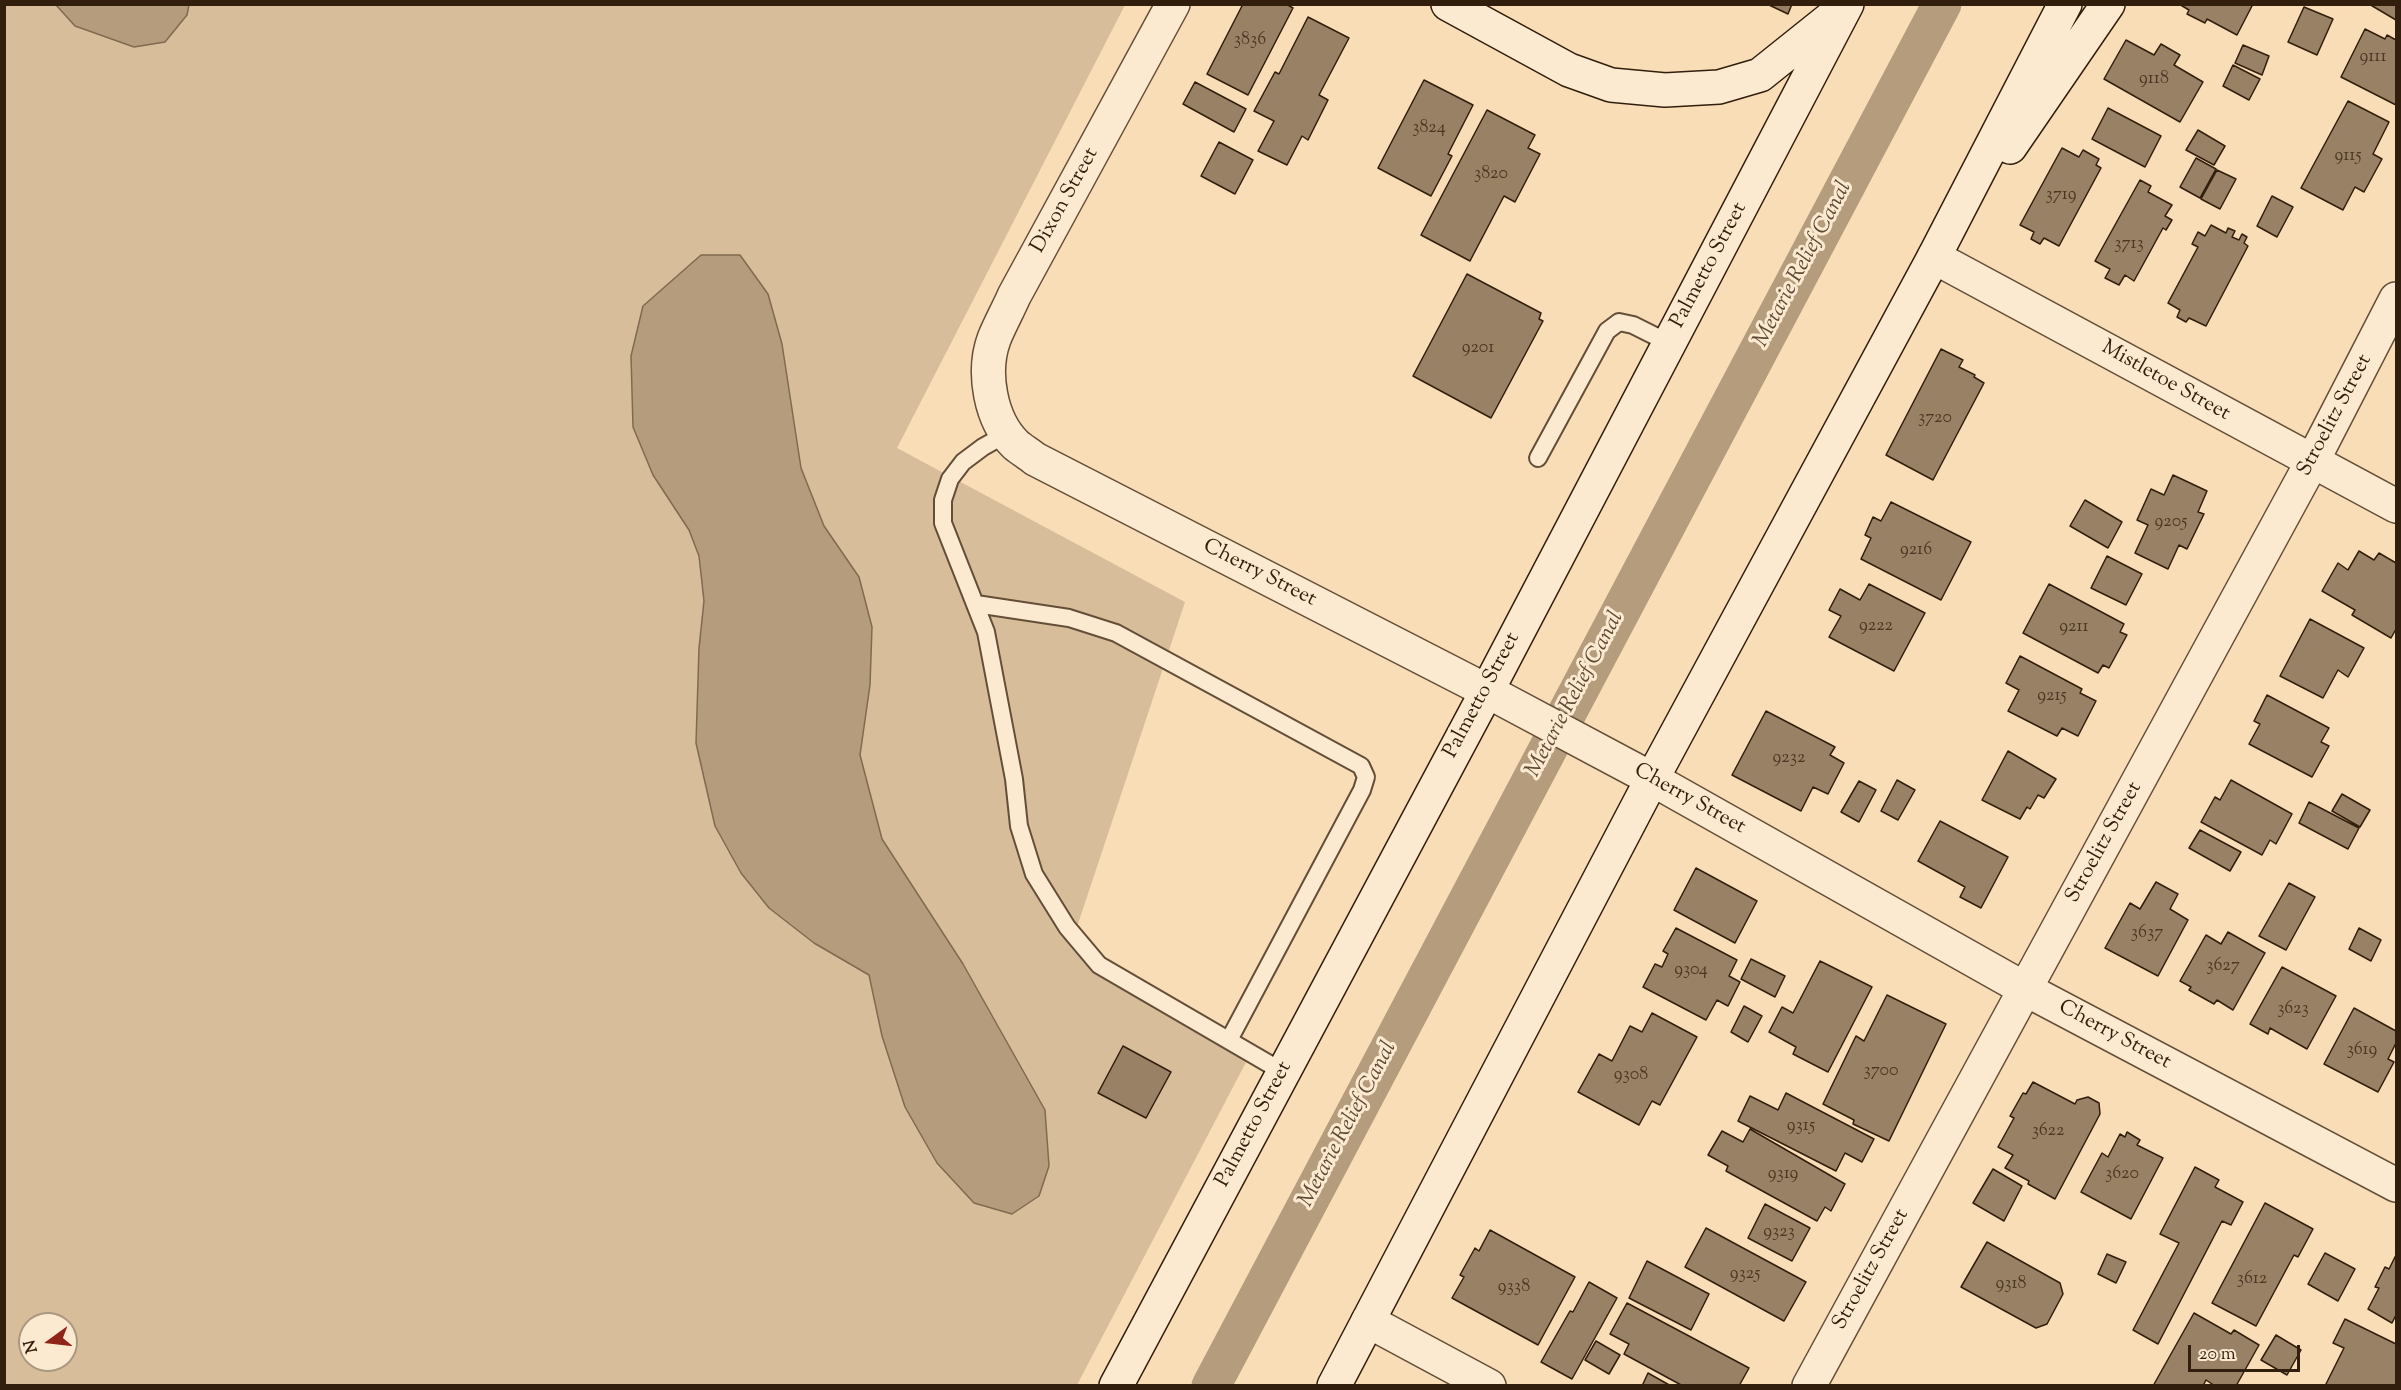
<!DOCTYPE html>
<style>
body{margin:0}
#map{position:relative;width:2401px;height:1390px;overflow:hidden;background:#f9ddb7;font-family:"Sorts Mill Goudy",serif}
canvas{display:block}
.frame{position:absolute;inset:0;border:6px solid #321e0c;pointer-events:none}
.north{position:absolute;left:18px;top:1312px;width:60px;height:60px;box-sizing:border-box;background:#fbe9d0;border:2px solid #ab9882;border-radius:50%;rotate:255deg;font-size:16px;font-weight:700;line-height:24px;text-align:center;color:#321e0c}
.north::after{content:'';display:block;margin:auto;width:21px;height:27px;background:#8f2418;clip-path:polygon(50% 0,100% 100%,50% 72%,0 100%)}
.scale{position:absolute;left:2188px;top:1345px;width:112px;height:27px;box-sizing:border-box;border:3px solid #321e0c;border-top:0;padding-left:8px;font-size:18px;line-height:21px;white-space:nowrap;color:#321e0c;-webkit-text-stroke:4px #fbe9d0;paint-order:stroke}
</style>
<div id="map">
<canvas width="2401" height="1390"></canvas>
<div class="frame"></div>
<div class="north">N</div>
<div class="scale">20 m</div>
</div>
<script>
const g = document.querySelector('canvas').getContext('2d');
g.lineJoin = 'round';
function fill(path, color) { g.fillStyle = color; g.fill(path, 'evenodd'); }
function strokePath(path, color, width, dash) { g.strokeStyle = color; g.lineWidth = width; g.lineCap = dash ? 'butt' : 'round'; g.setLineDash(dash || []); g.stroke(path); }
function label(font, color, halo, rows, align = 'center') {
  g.font = font + ' "Sorts Mill Goudy",serif'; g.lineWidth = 6; g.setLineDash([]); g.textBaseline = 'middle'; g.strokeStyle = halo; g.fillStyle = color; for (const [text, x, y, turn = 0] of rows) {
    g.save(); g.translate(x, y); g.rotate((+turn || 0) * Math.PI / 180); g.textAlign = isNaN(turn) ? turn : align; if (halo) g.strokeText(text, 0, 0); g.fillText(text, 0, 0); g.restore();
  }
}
fill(new Path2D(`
 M5 5H1125L897 448 1185 602 1071 945 1255 1045 1077 1385 5 1386ZM30 1324H66V1360H30Z`), '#d7bd9a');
const water = new Path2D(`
 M56 5H189L187 15 165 42 134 47 75 26Z
 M701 255H740L768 294 782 344 801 468 824 526 859 577 872 627 870 685 860 755 882 839 963 964 1045 1110 1049 1166 1039 1196 1012 1214 974 1203 937 1163 905 1107 882 1036 869 975 814 943 769 908 741 873 715 826 696 743 699 648 704 601 699 556 689 530 653 475 633 427 631 356 643 306Z`);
fill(water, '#b59c7d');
strokePath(water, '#816a50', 1.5);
strokePath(new Path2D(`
 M1211 1386 1942 4`), '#b59c7d', 39);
const building = new Path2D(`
 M1243 4H1286L1293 8 1248 95 1207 74Z
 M1767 4H1792L1788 14Z
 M2179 4H2253L2237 35 2207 19 2205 23 2187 14 2189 10Z
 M2369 4H2396V20Z
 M2304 7 2333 19 2317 55 2288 42Z
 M1308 17 1349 38 1319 95 1328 100 1308 140 1302 136 1287 165 1258 151 1274 121 1254 111 1275 72 1279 74Z
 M2365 29 2385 39 2387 35 2396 40V105L2341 77Z
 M2126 40 2154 55 2161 44 2180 55 2174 65 2203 82 2180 122 2104 79Z
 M2243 45 2269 56 2262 75 2235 63Z
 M2233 65 2260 79 2249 100 2223 86Z
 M1424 80 1473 105 1448 154 1452 156 1431 196 1378 168Z
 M1195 82 1246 109 1234 132 1183 104Z
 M2348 101 2389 122 2373 154 2382 159 2364 192 2355 187 2343 210 2301 188Z
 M2108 108 2161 136 2145 167 2092 139Z
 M1487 110 1535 135 1528 148 1540 154 1515 202 1504 196 1470 261 1421 235Z
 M2198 130 2225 146 2214 165 2186 150Z
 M1219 142 1253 160 1235 194 1201 176Z
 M2062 148 2079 157 2083 150 2099 159 2096 165 2101 168 2059 246 2044 238 2040 244 2031 239 2034 232 2020 225Z
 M2196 158 2216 169 2200 198 2180 187Z
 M2217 170 2236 179 2220 209 2201 199Z
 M2140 180 2151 186 2148 192 2172 205 2165 216 2172 220 2166 230 2163 228 2134 281 2125 275 2119 285 2105 278 2110 269 2095 261Z
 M2272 196 2293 207 2277 237 2257 226Z
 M2211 225 2226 233 2228 228 2235 231 2232 237 2239 240 2242 234 2247 237 2244 243 2248 246 2206 326 2189 318 2186 322 2177 317 2180 310 2168 303 2198 247 2192 244 2198 232 2205 236Z
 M1467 274 1541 313 1539 319 1543 321 1491 418 1413 376Z
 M1941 349 1963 360 1959 367 1975 375 1974 377 1984 383 1933 480 1886 455Z
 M2173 475 2207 491 2198 512 2204 514 2187 549 2179 545 2168 569 2135 553 2148 525 2137 520 2151 489 2164 495Z
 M2085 500 2122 522 2108 548 2070 526Z
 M1891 502 1971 542 1941 600 1861 559 1871 538 1865 535 1873 517 1881 521Z
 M2359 551 2374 560 2379 553 2396 563V629L2391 638 2352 615 2355 610 2322 591 2338 563 2348 570Z
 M2107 556 2142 574 2126 605 2091 588Z
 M1869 584 1925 613 1894 671 1829 637 1841 616 1829 610 1840 589 1860 600Z
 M2049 584 2124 624 2120 632 2127 635 2109 668 2103 665 2098 673 2023 633Z
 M2310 619 2364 648 2348 677 2338 670 2323 698 2280 676Z
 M2020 656 2082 689 2080 693 2096 701 2078 736 2062 728 2057 736 2008 711 2019 690 2006 683Z
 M2267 695 2329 728 2321 742 2329 746 2312 777 2249 744 2260 724 2254 721Z
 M1766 711 1835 747 1830 755 1844 763 1828 794 1813 787 1801 811 1732 775Z
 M2008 751 2056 779 2044 798 2038 795 2030 809 2027 807 2020 819 1982 800Z
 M1897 780 1915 790 1898 820 1881 811Z
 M2231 780 2292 814 2276 844 2270 840 2262 855 2201 822 2215 797 2220 800Z
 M1859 781 1876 790 1859 822 1841 812Z
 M2342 794 2370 810 2360 827 2332 811Z
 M2309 802 2359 828 2348 849 2299 823Z
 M1940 821 2008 857 1981 908 1960 897 1965 887 1918 861Z
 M2200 830 2241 852 2230 871 2189 848Z
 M1696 868 1757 901 1735 943 1674 910Z
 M2156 882 2178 894 2170 909 2188 920 2158 976 2105 948 2130 903 2140 909Z
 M2289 883 2315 897 2286 950 2259 936Z
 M1676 928 1737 960 1729 976 1740 982 1728 1006 1717 1000 1706 1020 1643 987 1655 964 1662 967 1668 954 1663 951Z
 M2359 928 2381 940 2371 961 2349 949Z
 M2228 932 2265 953 2233 1010 2217 1000 2214 1004 2189 990 2191 987 2180 981 2206 935 2221 944Z
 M1751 959 1785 976 1775 997 1741 979Z
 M1820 961 1872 987 1828 1072 1793 1054 1796 1047 1769 1032 1782 1007 1793 1013Z
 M2282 967 2336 996 2307 1049 2270 1028 2268 1034 2250 1024Z
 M1887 995 1946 1024 1889 1141 1853 1124 1854 1120 1823 1104 1856 1036 1864 1041Z
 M1744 1006 1762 1016 1748 1042 1731 1032Z
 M2354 1008 2396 1031V1043L2388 1059 2394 1062 2378 1092 2324 1064Z
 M1652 1013 1697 1037 1660 1105 1652 1101 1639 1125 1578 1092 1599 1054 1612 1061 1630 1026 1642 1032Z
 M1123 1046 1171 1072 1146 1118 1098 1093Z
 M2033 1082 2075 1104 2077 1100 2088 1097 2099 1103 2100 1114 2055 1199 2028 1184 2029 1181 2005 1168 2013 1155 1998 1147 2014 1118 2010 1116 2023 1093 2026 1094Z
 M1786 1093 1874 1139 1862 1162 1845 1153 1836 1171 1738 1121 1750 1096 1778 1110Z
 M1750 1129 1845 1184 1831 1211 1825 1207 1817 1221 1726 1171 1728 1166 1708 1155 1722 1131 1743 1142Z
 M2127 1132 2140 1140 2137 1145 2163 1158 2131 1219 2081 1192 2102 1153 2108 1157 2120 1134 2125 1137Z
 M2195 1167 2219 1180 2215 1187 2243 1202 2231 1225 2222 1221 2158 1344 2133 1330 2179 1243 2160 1234Z
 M1993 1169 2022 1186 2004 1221 1973 1203Z
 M2265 1203 2313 1229 2298 1257 2294 1255 2256 1326 2212 1303Z
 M1765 1204 1810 1228 1792 1261 1748 1238Z
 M1706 1228 1806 1282 1784 1321 1685 1267Z
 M1490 1230 1575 1277 1538 1345 1452 1298 1464 1277 1460 1275 1475 1248 1479 1251Z
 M1987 1242 2060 1283 2063 1294 2047 1324 2036 1328 1961 1287Z
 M2325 1253 2355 1269 2338 1301 2308 1284Z
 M2107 1254 2126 1262 2116 1283 2098 1274Z
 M2396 1255V1315L2392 1323 2368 1309 2379 1288 2375 1287 2385 1267 2389 1269Z
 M1647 1261 1709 1294 1691 1330 1629 1298Z
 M1589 1282 1617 1298 1572 1379 1541 1362 1570 1311 1573 1312Z
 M1627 1303 1749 1368 1739 1386H1683L1624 1354 1629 1344 1610 1334Z
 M2194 1313 2231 1334 2234 1330 2259 1345 2236 1386H2215L2206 1380 2203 1386H2153Z
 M2345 1319 2396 1344V1386H2325L2344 1348 2333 1343Z
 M2276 1335 2301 1350 2287 1375 2261 1360Z
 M1596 1341 1620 1355 1609 1374 1585 1360Z
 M1648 1373 1671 1386H1642Z`);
fill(building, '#998165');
strokePath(building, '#321e0c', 1.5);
const lane = new Path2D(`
 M1008 433 983 447 963 462 950 479 943 500V523L986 632 1014 779 1019 826 1034 874 1067 927 1099 965 1283 1072
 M1538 458 1607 331 1619 322 1633 325 1669 343
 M976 604 1069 618 1116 633 1361 766 1366 777 1362 790 1229 1040`);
const street = new Path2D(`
 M1173 4 1014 296C1008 310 1000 324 994 339 982 372 990 420 1016 445 1022 450 1029 454 1035 459L1487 691 1652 779 2025 989 2396 1185
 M1934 257 2396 506
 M1368 1321 1489 1386
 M1809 1386 2312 462 2396 299`);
const secondary = new Path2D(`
 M1448 4 1569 70 1611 85 1665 90 1719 87 1760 75 1835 15
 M2010 147 2108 4
 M1116 1386 1487 691 1847 4
 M1334 1386 1652 779 1934 257 2065 4`);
strokePath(lane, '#644e37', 20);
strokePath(street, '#644e37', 36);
strokePath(secondary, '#321e0c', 36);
strokePath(lane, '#fbe9d0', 16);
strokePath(street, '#fbe9d0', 33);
strokePath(secondary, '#fbe9d0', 33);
label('18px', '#4c3722', null, [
 ["3836",1250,41],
 ["9111",2373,58],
 ["9118",2154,80],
 ["3824",1429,129],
 ["9115",2348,157],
 ["3820",1491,175],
 ["3719",2061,196],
 ["3713",2129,245],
 ["9201",1478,349],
 ["3720",1935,419],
 ["9205",2171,523],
 ["9216",1916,551],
 ["9222",1876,627],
 ["9211",2074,628],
 ["9215",2052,697],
 ["9232",1789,759],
 ["3637",2147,934],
 ["3627",2223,967],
 ["9304",1691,971],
 ["3623",2293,1010],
 ["3619",2362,1051],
 ["3700",1881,1072],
 ["9308",1631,1076],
 ["9315",1801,1127],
 ["3622",2048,1132],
 ["9319",1783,1175],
 ["3620",2122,1175],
 ["9323",1779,1233],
 ["9325",1745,1275],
 ["3612",2252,1280],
 ["9318",2011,1285],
 ["9338",1514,1288]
]);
label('21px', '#321e0c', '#fbe9d0', [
 ["Dixon Street",1066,201,-61],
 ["Palmetto Street",1710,266,-62],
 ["Mistletoe Street",2165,382,29],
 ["Stroelitz Street",2336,416,-62],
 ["Cherry Street",1259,574,27],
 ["Palmetto Street",1483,696,-62],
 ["Cherry Street",1689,800,29],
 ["Stroelitz Street",2105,843,-61],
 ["Cherry Street",2114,1036,28],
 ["Palmetto Street",1255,1125,-62],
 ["Stroelitz Street",1872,1270,-61]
]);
label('italic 22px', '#604a34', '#fbe9d0', [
 ["Metarie Relief Canal",1804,265,-62],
 ["Metarie Relief Canal",1576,695,-62],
 ["Metarie Relief Canal",1349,1125,-62]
]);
</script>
